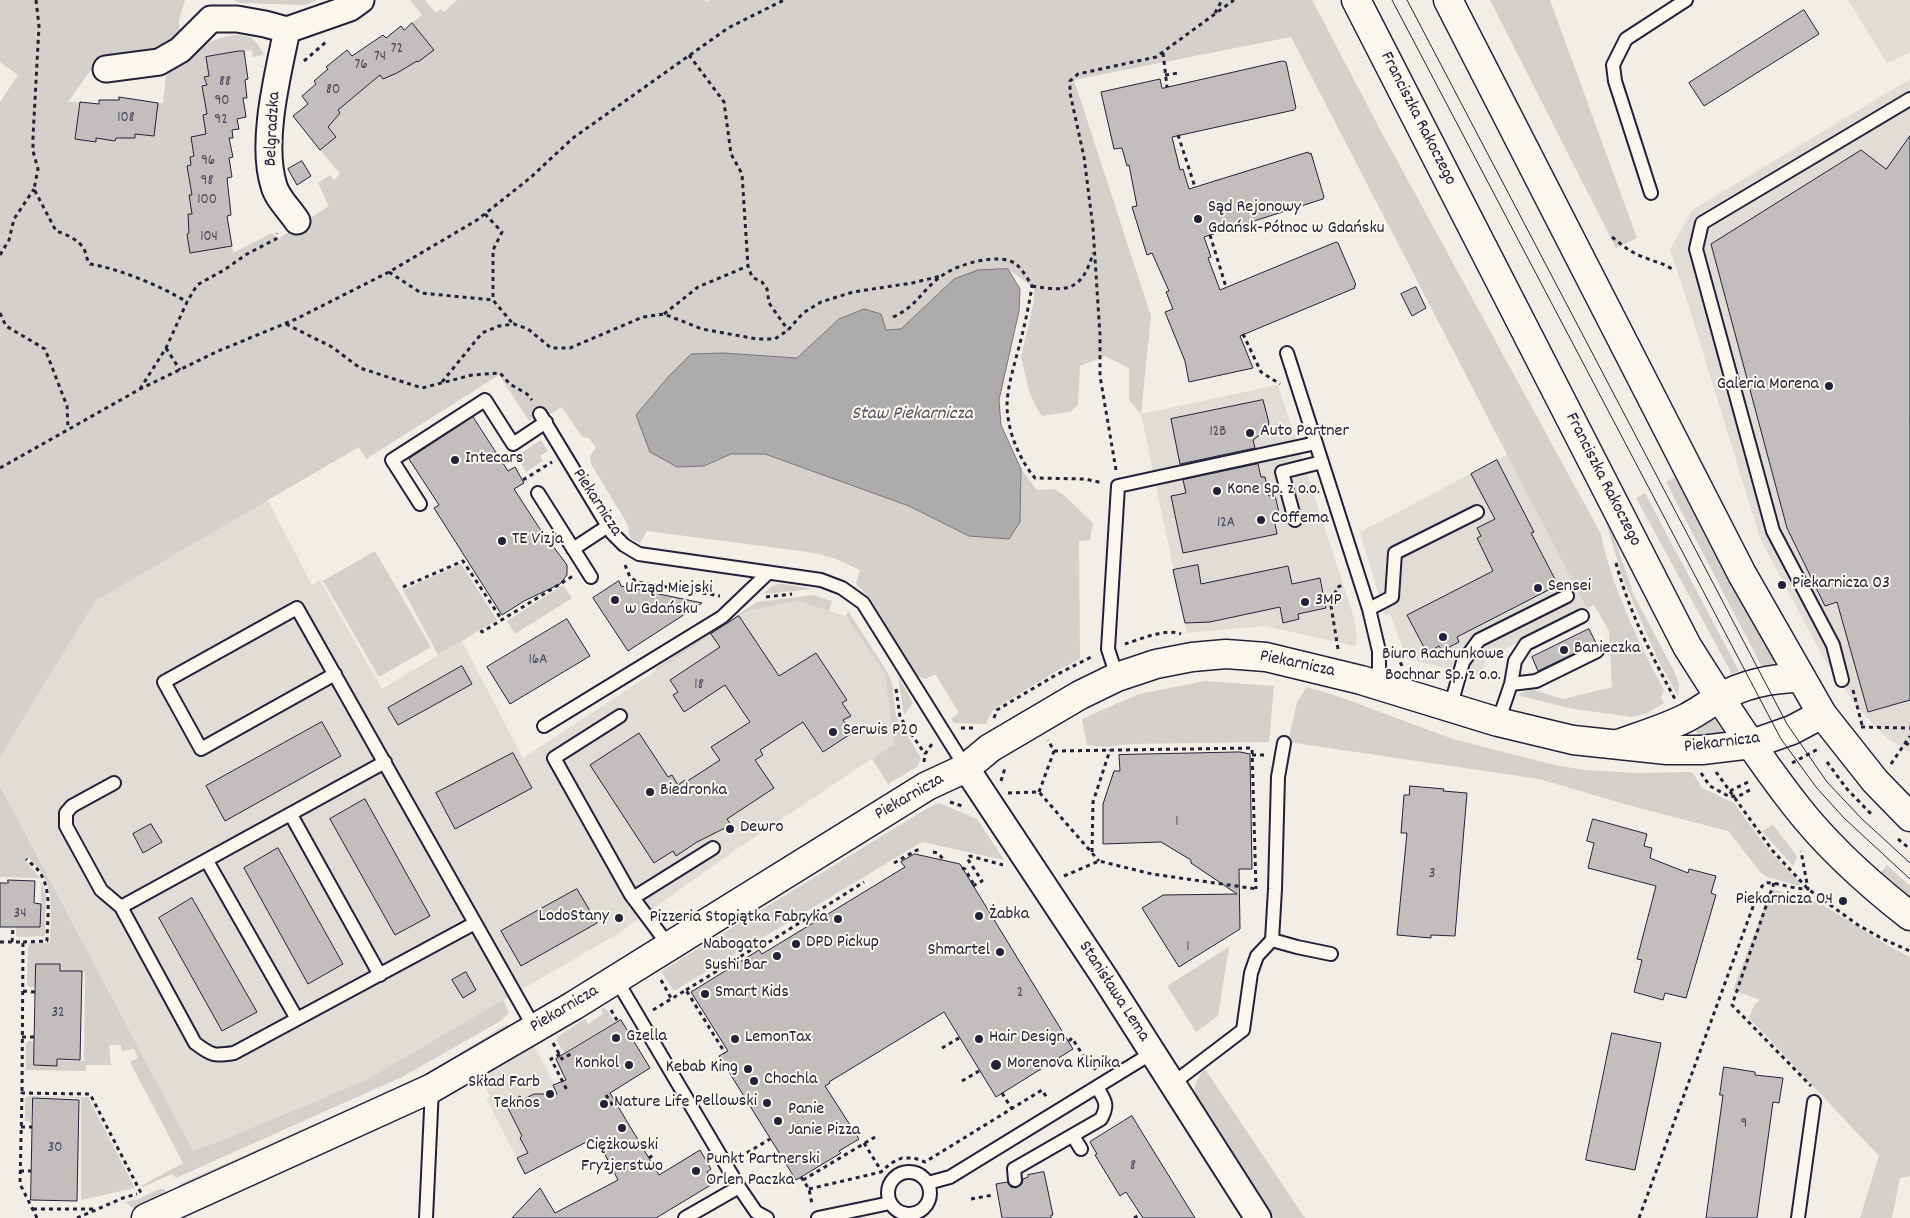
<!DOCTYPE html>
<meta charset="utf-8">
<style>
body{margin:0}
canvas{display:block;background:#f2eee5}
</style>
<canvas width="1910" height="1218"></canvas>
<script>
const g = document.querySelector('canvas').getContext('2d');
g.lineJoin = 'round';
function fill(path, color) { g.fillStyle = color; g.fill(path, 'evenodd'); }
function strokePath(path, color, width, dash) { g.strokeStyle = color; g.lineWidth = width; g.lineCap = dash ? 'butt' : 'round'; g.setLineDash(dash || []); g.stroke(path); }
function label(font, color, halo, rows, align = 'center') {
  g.font = font + ' Dekko,sans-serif'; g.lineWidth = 4; g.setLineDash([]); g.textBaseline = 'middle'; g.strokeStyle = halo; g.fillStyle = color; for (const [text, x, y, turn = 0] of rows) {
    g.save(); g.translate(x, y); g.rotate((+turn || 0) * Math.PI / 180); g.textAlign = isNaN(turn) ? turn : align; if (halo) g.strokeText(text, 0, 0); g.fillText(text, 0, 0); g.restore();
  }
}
fill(new Path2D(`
 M1848 0H1910V52L1887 63Z
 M1910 79V752L1887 738 1859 709 1824 659 1760 538 1685 294 1670 250 1692 210Z
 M1278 385 1354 618 1357 637 1355 646 1265 626 1187 633 1141 414Z
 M1508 454 1587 609 1486 658 1482 676 1407 659 1390 614 1385 616 1360 532Z
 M267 499 312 585 320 580 382 689 462 641 523 758 747 611 799 601 846 616 885 674 894 744 734 851 619 933 366 1080 225 1139 193 1151 0 784V757L94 601Z
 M533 1043 585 1143 525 1174 486 1098 490 1096 479 1075Z`), '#e0dcd6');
fill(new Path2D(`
 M0 0H185L179 20 180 35 149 53 100 57 68 102H80L76 139 96 142V138L116 136 135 138V134L143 135 158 103H163L166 75C176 69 184 59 194 52 208 41 240 26 256 42 259 46 262 51 264 55L253 57 252 50 206 57 207 66H210L212 75 204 77 206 85 202 86 205 105 211 114 203 115 205 125 210 133 197 156 190 157 195 194 189 196 190 204H193L195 213 188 215 189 242 232 246 233 253 272 233 278 239 329 206 318 183 330 175 334 180 340 174 320 150 336 137 326 125 340 113 338 110 344 105 342 102 352 98 361 82 366 87 373 82 371 79 378 74 383 79C399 66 419 62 434 50L412 23 422 15 410 0H425L436 13 441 9 444 12 457 0H704L706 2 710 0H1312L1382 133 1601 534C1611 586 1639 643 1664 690L1661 698 1664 703 1647 713 1632 717 1574 709 1517 695 1531 689 1563 699 1612 687 1609 631 1594 605 1587 609 1291 37 1074 80 1151 316 1141 414 1129 400V368L1105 356 1080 366 1078 405 1070 412 1042 416 1036 407 1029 391 1021 357 1034 301V288L1008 269 954 279 901 329 886 330 865 309 839 319 797 358 723 353 691 354 704 466 731 454H765L909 506 969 536 1020 522 1021 469 1037 490 1054 489 1065 496 1093 523 1090 540 1079 541 1080 659 1053 673 993 710 986 724 954 723 951 719 959 713 935 674 926 679 917 676 870 598 856 584 860 570 836 559 815 553 647 531 640 543 630 538 628 525 591 464 590 456 596 448 589 438 582 437 562 407 549 415 545 410 529 421 499 375 366 459 359 447 95 601 0 757V102L18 75 0 62Z
 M234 0H318L306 5 240 3Z
 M1490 0H1550L1637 238 1616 248Z
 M541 440 548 451 540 456 543 461 526 472 516 456Z
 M1675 477 1774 661 1773 667H1762L1666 482Z
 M1645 493 1739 671 1732 674 1636 498Z
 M1606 515 1632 589 1631 590 1675 673 1679 685 1678 696 1658 660 1623 579 1604 516Z
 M375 551 431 647 379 677 323 581Z
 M461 564 497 620 438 655 403 590Z
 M779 584H783L814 589 763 594 772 586Z
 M563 585 572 598 515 634 507 621Z
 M814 595 832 601 829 611 799 601 747 611 656 671 655 669 757 602Z
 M848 611 888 673 892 683 896 716 921 758 917 767 888 784 872 759 894 744 885 674 846 616Z
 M898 676 913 703 904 715Z
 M1205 681 1274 686 1269 742 1130 744 1106 747 1087 745 1082 719 1139 694Z
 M1307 687 1340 697 1453 739 1554 765 1585 770 1637 773 1689 772 1693 773 1702 788 1734 803 1766 847 1800 883 1799 886 1767 877 1761 873 1728 831 1635 807 1539 779 1288 742 1297 702Z
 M1713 717 1721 729 1723 736 1700 738 1693 726Z
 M0 785 193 1151 225 1139 366 1080 503 1000 509 1013 499 1022 402 1077 178 1177H175L172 1174 143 1187 141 1186 183 1163 130 1062 138 1058 134 1049 122 1051 121 1045H109L111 1065H86V1071L26 1070V1044L28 1041H34V1060L84 1061 85 972H35V987H29L27 985 28 946 30 943H48L50 942C51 908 56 883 29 858L25 860 40 878 0 877Z
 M939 803 977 819 1004 860 922 842 674 991 662 973 663 970 931 806Z
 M1773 825 1795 853 1797 857 1793 866 1762 831Z
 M1887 865 1910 886V900L1879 875Z
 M41 881 46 896 45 936 18 937 16 935V927H40Z
 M1771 889 1818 902 1892 948 1910 957V1176L1900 1178 1892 1218H1860L1879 1156 1749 1018 1754 1005 1760 1000 1733 990Z
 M1229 947 1218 1016 1196 1032 1167 986Z
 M603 1008 606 1009 615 1022 564 1053 557 1041 558 1036 585 1019 588 1024 603 1014 601 1009Z
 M506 1025H509L505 1034 431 1077 179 1191 178 1188 180 1184 400 1086 428 1072Z
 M1205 1069 1305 1218H1274L1198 1105C1192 1090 1194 1081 1205 1069Z
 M28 1096 88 1097 135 1188 81 1200V1098L32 1097 31 1123 25 1121V1098Z
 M160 1189H164L167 1197 137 1211 125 1202 138 1199Z`), '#d4d1cc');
const water = new Path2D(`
 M1008 269 1020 289 1019 311 999 400 1001 425 1021 469 1020 522 1009 539 969 536 909 506 765 454H731L704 466 677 467 650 452 636 415 669 376 691 354 723 353 797 358 839 319 864 309 881 314 886 330 901 329 954 279 978 270Z`);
fill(water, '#aeabad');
strokePath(water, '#76747f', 1);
const building = new Path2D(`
 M1804 10 1819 34 1704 106 1689 83Z
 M412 23 434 50 418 62 417 61 397 73 383 79 380 75 338 110 340 113 328 127 336 137 320 150 293 116 308 104 302 96 316 84 314 81 328 69 326 67 347 50 352 56 383 35 386 38 401 26 404 30Z
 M239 51H244L248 79 245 80 247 98H243L246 117 237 119 239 129 232 130 233 138H229L233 157 229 158 232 177 227 178 231 215 227 216 232 246 190 253 187 234 189 233 188 214H192L189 195H192L187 166 191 165 190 157 194 156 191 137 206 134 203 115 207 114 202 86 207 85 204 77 209 76 206 57Z
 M1283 61 1286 62 1296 108 1294 110 1172 137 1180 170 1183 169 1189 189 1308 152 1309 154 1311 153 1324 197 1323 199 1204 237 1211 257 1208 258 1220 290 1336 242 1338 243 1356 285 1354 286 1355 288 1240 336 1253 368 1189 382 1185 361 1165 312 1173 309 1166 292 1169 291 1152 253 1147 255 1132 207 1137 206 1129 165 1127 166 1122 148 1114 149 1101 92 1160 79 1162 88Z
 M119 97 158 103 154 136 135 134V138H116L115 141 96 138V142L75 139 80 102 99 104V100H119Z
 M1910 136V700L1868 712 1837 602 1825 606 1787 528 1711 244 1861 150 1886 169Z
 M302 161 311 176 297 185 288 169Z
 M1416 287 1426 308 1412 316 1401 294Z
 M1263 400 1269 423 1266 430 1253 440 1255 448 1180 464 1171 419Z
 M473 417 508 471 515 467 524 483 514 489 538 526 567 565V575L560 584 524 601 502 615 434 508 439 505 409 459Z
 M1497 460 1534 532 1531 533 1558 585 1457 637 1459 642 1442 651 1439 646 1427 653 1407 615 1493 571 1477 538 1481 536 1477 528 1495 519 1471 474Z
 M1258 464 1261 477H1265L1269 496 1275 495 1279 513 1273 514 1277 534 1183 553 1171 496 1186 493 1183 480Z
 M1198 565 1201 584 1288 566 1292 584 1320 578 1326 608 1298 614 1299 619 1283 623 1280 607 1210 622 1185 623 1173 570Z
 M619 581 621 586 702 603 628 651 593 598Z
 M739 616 779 676 816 653 847 700 842 703 851 716 843 720 852 733 823 752 803 722 760 750 763 755 755 760 774 788 727 819 731 825 697 842 676 856 673 851 654 863 590 765 639 733 668 777 672 775 678 785 685 780 686 782 720 760 711 747 750 722 725 685 684 712 673 695 678 692 670 680 720 647 711 634Z
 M567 619 590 656 510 704 487 667Z
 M1589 629 1596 643 1538 671 1532 657Z
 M462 666 472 684 398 725 388 708Z
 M322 722 341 756 225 821 206 786Z
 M1240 752 1250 754 1252 869H1239L1240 929 1179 967 1142 908 1163 895 1237 894 1191 863V860L1161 842 1103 844V804L1114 771H1120L1119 755Z
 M513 753 532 788 455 829 436 793Z
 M1410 786 1444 789 1443 791 1467 793 1455 936 1431 935V938L1397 935 1407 833H1401L1404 795H1409Z
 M365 799 430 916 395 935 330 819Z
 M1593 819 1647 834 1644 846 1652 848 1650 858 1688 873 1689 869 1716 876 1711 893 1716 895 1686 998 1665 993 1663 1000 1634 992 1642 960 1637 959 1656 886 1588 868 1594 843 1587 841Z
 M151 824 162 842 143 853 133 834Z
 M278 848 343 964 308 984 244 868Z
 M915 854 960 864 1073 1049 996 1097 944 1012 829 1082 830 1083 825 1086 859 1139 839 1151 841 1153 796 1180 719 1056 728 1051 691 992 759 950 762 954 869 889 905 867 901 862Z
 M8 880 35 881 34 903 41 904 40 927H0V883H8Z
 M577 889 597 923 521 966 501 931Z
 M192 898 257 1012 222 1031 159 918Z
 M36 964H60V971H82L80 1060 57 1059V1066L34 1065Z
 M466 972 476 990 463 998 452 980Z
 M621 1020 650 1068 610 1093 659 1175 700 1150 711 1169 707 1172 714 1183 656 1218H512L540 1188 555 1213 618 1180 596 1137 525 1174 517 1158 528 1153 520 1138 522 1136 506 1104 520 1096 522 1100 534 1094H557L553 1085 566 1080 556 1059Z
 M1612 1033 1661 1043 1635 1170 1586 1160Z
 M1724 1067 1755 1072V1075L1783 1078 1779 1103 1773 1102 1757 1218H1706L1723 1095H1720Z
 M33 1098 79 1100 77 1201 31 1200Z
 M1132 1116 1143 1134 1195 1218H1143L1126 1192 1120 1196 1095 1155 1097 1154 1090 1142Z
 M1044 1172 1053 1215H1051V1218H1002L996 1184 1007 1182 1011 1187 1016 1188 1022 1184 1023 1179 1028 1177V1175Z`);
fill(building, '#c2bebe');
strokePath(building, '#22223b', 1);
const service = new Path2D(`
 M1651 193 1615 81 1613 65 1626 39 1686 0
 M1287 353 1369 609 1379 651V685
 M540 414 612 533 624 545 639 554 821 580 842 588 863 603 966 768
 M538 493 591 577
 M420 504 392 460 485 400 513 444 546 422
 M1295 520 1282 472 1322 462
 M573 549 608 526
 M1369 609 1392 597 1395 553 1477 512
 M335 674 201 749 164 682 297 608 535 1029
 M1117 677 1108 649 1118 486 1316 443
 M1842 680 1833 645 1773 531 1696 249 1702 223 1910 99
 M1511 684 1515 661 1526 644 1582 616
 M1450 708 1463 662 1479 640 1567 596
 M620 716 554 758 631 895 669 946
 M1498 722 1511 684 1536 681 1597 651
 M544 726 722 617 768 573
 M385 762 121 907 195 1043C212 1056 214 1056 234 1053L475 923
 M114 783 72 806 66 813V826L101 890 121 907
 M291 815 380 975
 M207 861 297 1019
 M633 898 713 848
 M1272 940 1297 947 1331 954
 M616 979 739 1187 685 1218
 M1172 1084 1243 1030 1251 973 1257 956 1272 940 1275 889 1278 777 1284 743
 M1073 1136 1081 1149
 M888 1193a21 21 0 1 1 42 0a21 21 0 1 1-42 0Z
 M1015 1180 1014 1169 1101 1119C1109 1104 1105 1101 1097 1087
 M928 1183 950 1177 1152 1053
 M739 1187 756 1212 767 1218
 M426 1218 432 1088
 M818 1218 890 1203
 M1798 1218 1814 1102`);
const minor = new Path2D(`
 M287 30C278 74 260 143 274 186 277 198 290 210 297 221
 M106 69 159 62 180 50 211 19H237L265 24 287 30 350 8 361 0
 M966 768 1105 978 1258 1218`);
const tertiary = new Path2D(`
 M1621 743C1643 735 1666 728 1686 718 1698 712 1708 704 1719 698 1744 684 1773 678 1801 678
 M146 1218 432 1088 573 1006 927 786 966 768 990 748 1080 695 1117 677 1156 664 1192 657 1226 654 1266 657 1361 680 1498 722 1573 740 1667 750H1702L1752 744 1792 730 1822 714`);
const secondary = new Path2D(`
 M1356 0 1687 646C1721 700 1756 755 1796 806 1828 847 1869 884 1910 916
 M1448 0 1742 574 1822 714 1875 781 1910 817`);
strokePath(service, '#22223b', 16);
strokePath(minor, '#22223b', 29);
strokePath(tertiary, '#22223b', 31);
strokePath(secondary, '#22223b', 31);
strokePath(new Path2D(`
 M36 0 39 26 33 137V151L38 169 34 189 56 231C66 234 79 240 84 249 87 255 86 259 90 264 120 269 161 286 187 302
 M1215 13 1222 0
 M1163 53 1167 87
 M689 55 724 102 731 154 742 174 748 266 752 277 762 282 767 289 769 303 788 330
 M304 61 326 42
 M1165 75 1179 73
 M1178 135 1195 187
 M485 214 502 232 493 250V300L513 324
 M1210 235 1226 287
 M1612 237C1623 246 1633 254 1646 258 1655 262 1663 263 1672 269
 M0 255 9 240 14 219 34 189
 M389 272 421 293 493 300
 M1032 286C1068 292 1082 291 1093 253
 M0 313 6 326 45 349 67 406 68 429
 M664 314 698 287 748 266
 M893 317C918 306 923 288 943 275 958 264 1000 252 1016 264 1022 269 1028 279 1032 286 1029 305 1025 324 1020 343 1015 363 1007 386 1007 407 1008 432 1019 459 1035 478L1085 479 1103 483
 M286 324 332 347 360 368 422 388 472 375 500 373 510 384 527 394 532 400
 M1243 334 1261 372 1280 384
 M166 348 180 370
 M442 382 482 333 499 326 514 324 528 329 551 348H570L643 317 664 314 702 329 757 339H775L788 330 803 313 821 302 853 292 912 283 941 276
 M140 389 166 348 187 302 197 285 224 270 247 254 276 239 277 233
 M0 468 140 389 216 352 296 319 389 272 477 220 530 178 573 138 728 28 784 0
 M1116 470 1100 376V335L1093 228 1084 157 1070 93V81L1078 74 1156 57 1234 0
 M523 480 552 462
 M1616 563C1629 611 1651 655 1675 699
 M625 565 630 577 637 582 720 596
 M403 587 463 561 502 620
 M766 597 792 594
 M481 630 482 632 573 576
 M1125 644C1141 639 1165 628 1181 634
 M1338 649 1331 606 1337 587 1344 585
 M1397 655 1403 668
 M896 689 900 717 925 754
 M1853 690 1862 725
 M994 718 997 710 1054 676 1093 656
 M1861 727 1910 728
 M961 728H977
 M1905 743 1910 745
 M1054 751 1252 748 1256 889
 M1252 755H1265V757
 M924 762 925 754 932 744
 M1827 762 1847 789 1873 816
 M1792 763 1820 748
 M1891 764 1910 736
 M1716 772 1772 850 1808 889 1858 925 1883 939 1910 951
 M1701 773 1710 786 1730 797 1741 795 1753 788
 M1001 781 1005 768
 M1730 791 1748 782
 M1039 792 1054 751 1048 740
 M1008 793 1039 792 1099 861
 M950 802 965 807
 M1898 839 1910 849
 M933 852 938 853 944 860
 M1092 852 1093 802 1110 750
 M894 863 917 850H919
 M962 868 965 869 974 885
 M1064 876 1099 861 1152 874 1257 889
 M1774 883 1732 1005 1811 1086
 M973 886 982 881 967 858 970 856 1003 865
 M0 942H23L22 1093
 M12 942 13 927
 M23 942 47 941C47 919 53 889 38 870 35 866 30 863 26 859
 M661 980 671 998
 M686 990 759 945 766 944 864 882
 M23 991 35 992
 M611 1010 618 1022
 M653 1010 686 990 725 1053
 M22 1037H34
 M1069 1041 1072 1038 1084 1057 1096 1070
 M553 1043 562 1059 574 1052
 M942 1048 959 1038
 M560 1054 551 1059 568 1092
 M962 1081 979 1071
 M1002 1093 1012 1109
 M606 1095 614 1108
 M21 1127H32
 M864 1143 882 1172
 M740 1157 770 1139
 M649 1158 653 1155
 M20 1171H31
 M801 1177 809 1189 812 1204
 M803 1180 875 1137
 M809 1189 881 1172 891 1163 902 1158H914L925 1162 1042 1090 1047 1098
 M971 1199 993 1195
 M33 1209H94
 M37 1218 20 1184 22 1093 90 1094 141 1193
 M77 1218 123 1198 137 1194
 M1134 1218 1141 1214
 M1639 1218 1758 893C1760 889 1762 885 1766 883 1771 881 1797 890 1808 889L1801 851`), '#22223b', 3, [4, 4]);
strokePath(service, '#fbf7ec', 12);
strokePath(minor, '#fbf7ec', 25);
strokePath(tertiary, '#fbf7ec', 28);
strokePath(secondary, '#fbf7ec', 28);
strokePath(new Path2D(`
 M1392 0 1781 739 1816 787 1844 818 1910 879
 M1407 0 1787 724 1827 782 1862 819 1910 863`), '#22223b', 1);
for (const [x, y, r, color] of [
 [1198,219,5,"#22223b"],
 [1829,386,5,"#22223b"],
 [1250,433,5,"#22223b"],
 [455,460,5,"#22223b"],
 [1217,491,5,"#22223b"],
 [1261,520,5,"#22223b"],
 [502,541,5,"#22223b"],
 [1782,585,5,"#22223b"],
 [1538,588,5,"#22223b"],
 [615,600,5,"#22223b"],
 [1305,602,5,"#22223b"],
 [1443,637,5,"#22223b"],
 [1564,650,5,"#22223b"],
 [833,732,5,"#22223b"],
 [650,792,5,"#22223b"],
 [730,829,5,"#22223b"],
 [1843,901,5,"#22223b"],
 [979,916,5,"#22223b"],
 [619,918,5,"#22223b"],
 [838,919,5,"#22223b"],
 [796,944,5,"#22223b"],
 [1000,952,5,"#22223b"],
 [777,956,5,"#22223b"],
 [705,994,5,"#22223b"],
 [616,1038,5,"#22223b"],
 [735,1039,5,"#22223b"],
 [979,1039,5,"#22223b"],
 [629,1065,5,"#22223b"],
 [996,1065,6,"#22223b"],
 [748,1069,5,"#22223b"],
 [754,1081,5,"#22223b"],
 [550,1094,5,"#22223b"],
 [767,1103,5,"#22223b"],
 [604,1104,5,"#22223b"],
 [778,1121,5,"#22223b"],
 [622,1128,5,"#22223b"],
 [696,1171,5,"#22223b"]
]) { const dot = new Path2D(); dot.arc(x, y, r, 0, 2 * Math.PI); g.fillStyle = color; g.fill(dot); strokePath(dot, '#fbf7ec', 2); }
label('15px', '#4a495c', null, [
 ["72",397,50],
 ["74",380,58],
 ["76",361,66],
 ["88",225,83],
 ["80",333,91],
 ["90",222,102],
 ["108",126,119],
 ["92",221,121],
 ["96",208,162],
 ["98",207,182],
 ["100",207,201],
 ["104",209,238],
 ["12B",1218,433],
 ["12A",1226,524],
 ["16A",538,661],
 ["18",699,686],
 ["1",1177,823],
 ["3",1432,875],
 ["34",20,915],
 ["1",1188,948],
 ["2",1020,994],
 ["32",58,1014],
 ["9",1744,1125],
 ["30",55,1149],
 ["8",1133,1167]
]);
label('18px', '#22223b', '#fbf7ec', [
 ["Franciszka Rakoczego",1417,119,63],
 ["Belgradzka",274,129,-87],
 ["Franciszka Rakoczego",1602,480,63],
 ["Piekarnicza",596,503,57],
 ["Piekarnicza",1297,665,12],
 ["Piekarnicza",1722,744,-7],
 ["Piekarnicza",910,798,-30],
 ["Stanisława Lema",1113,992,57],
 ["Piekarnicza",565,1010,-31]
]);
label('18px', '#22223b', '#fbf7ec', [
 ["Sąd Rejonowy",1208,209],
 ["Gdańsk-Północ w Gdańsku",1208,230],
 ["Galeria Morena",1819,386,"right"],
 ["Auto Partner",1260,433],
 ["Intecars",465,460],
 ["Kone Sp. z o.o.",1227,491],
 ["Coffema",1271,520],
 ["TE Vizja",512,541],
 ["Piekarnicza 03",1792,585],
 ["Sensei",1548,588],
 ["Urząd Miejski",625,590],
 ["w Gdańsku",625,611],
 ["3MP",1315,602],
 ["Banieczka",1574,650],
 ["Biuro Rachunkowe",1443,656,"center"],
 ["Bochnar Sp. z o.o.",1443,677,"center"],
 ["Serwis P20",843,732],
 ["Biedronka",660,792],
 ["Dewro",740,829],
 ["Piekarnicza 04",1833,901,"right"],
 ["Żabka",989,916],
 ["LodoStany",609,918,"right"],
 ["Pizzeria Stopiątka Fabryka",828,919,"right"],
 ["DPD Pickup",806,944],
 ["Nabogato",767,946,"right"],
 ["Sushi Bar",767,967,"right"],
 ["Shmartel",990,952,"right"],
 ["Smart Kids",715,994],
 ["Gzella",626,1038],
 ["LemonTax",745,1039],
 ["Hair Design",989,1039],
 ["Konkol",619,1065,"right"],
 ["Morenova Klinika",1007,1065],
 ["Kebab King",738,1069,"right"],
 ["Chochla",764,1081],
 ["Skład Farb",540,1084,"right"],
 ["Teknos",540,1105,"right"],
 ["Pellowski",757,1103,"right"],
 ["Nature Life",614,1104],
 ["Panie",788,1111],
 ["Janie Pizza",788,1132],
 ["Ciężkowski",622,1147,"center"],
 ["Fryzjerstwo",622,1168,"center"],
 ["Punkt Partnerski",706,1161],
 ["Orlen Paczka",706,1182]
], 'left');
label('italic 19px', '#535263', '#fbf7ec', [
 ["Staw Piekarnicza",912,415]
]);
</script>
